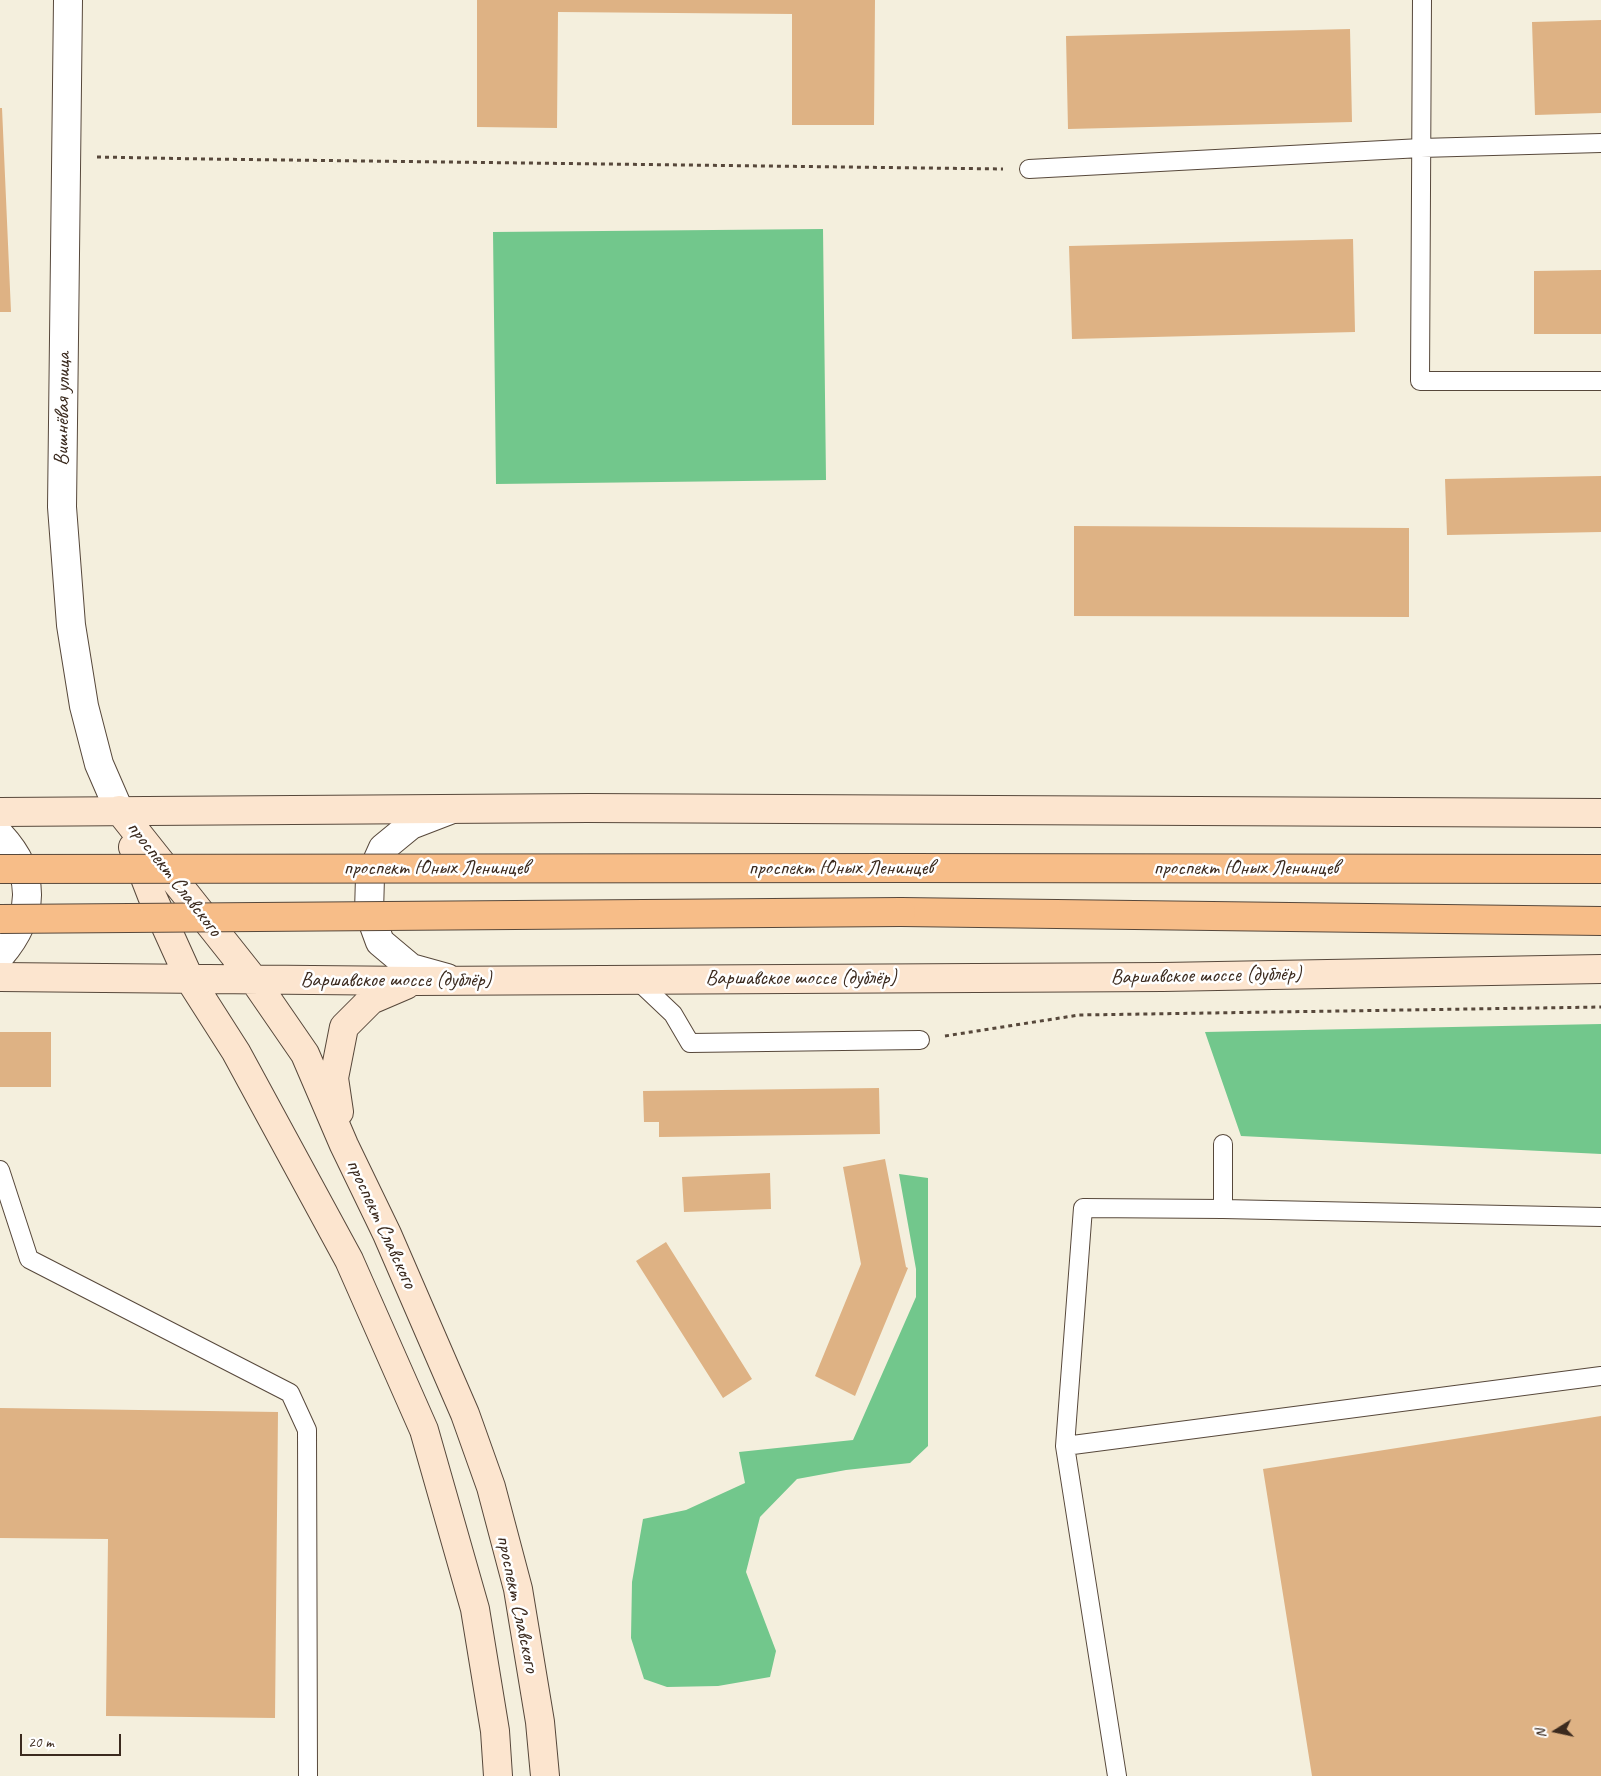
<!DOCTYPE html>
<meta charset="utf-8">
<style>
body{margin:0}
#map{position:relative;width:1601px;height:1776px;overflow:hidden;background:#f4efdd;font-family:Caveat,sans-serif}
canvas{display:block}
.north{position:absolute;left:1531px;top:1706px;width:50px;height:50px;-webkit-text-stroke:4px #fff;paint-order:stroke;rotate:260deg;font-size:14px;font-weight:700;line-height:20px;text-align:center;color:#3b2a1e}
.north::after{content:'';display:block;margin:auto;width:18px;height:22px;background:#3b2a1e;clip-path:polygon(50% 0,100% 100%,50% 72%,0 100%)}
.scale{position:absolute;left:20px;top:1734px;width:101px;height:22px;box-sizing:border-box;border:2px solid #3b2a1e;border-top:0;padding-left:6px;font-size:15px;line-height:18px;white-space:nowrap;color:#3b2a1e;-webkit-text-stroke:4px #fff;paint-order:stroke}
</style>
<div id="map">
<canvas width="1601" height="1776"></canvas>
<div class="north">N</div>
<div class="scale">20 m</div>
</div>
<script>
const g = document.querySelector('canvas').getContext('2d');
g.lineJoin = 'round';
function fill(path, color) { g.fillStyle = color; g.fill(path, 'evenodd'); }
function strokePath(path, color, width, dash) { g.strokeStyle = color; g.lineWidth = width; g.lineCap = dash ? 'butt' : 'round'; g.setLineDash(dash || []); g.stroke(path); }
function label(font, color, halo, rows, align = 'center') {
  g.font = font + ' Caveat,sans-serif'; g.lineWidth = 5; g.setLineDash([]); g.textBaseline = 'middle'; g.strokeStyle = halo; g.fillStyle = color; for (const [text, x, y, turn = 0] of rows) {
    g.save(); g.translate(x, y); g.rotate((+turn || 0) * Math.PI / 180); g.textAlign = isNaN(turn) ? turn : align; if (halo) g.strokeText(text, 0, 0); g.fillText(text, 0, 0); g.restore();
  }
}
fill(new Path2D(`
 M823 229 826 480 496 484 493 232Z
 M1601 1024V1154L1241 1136 1205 1032Z
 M899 1174 928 1178V1446L910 1463 846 1470 797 1479 760 1517 746 1572 776 1651 770 1677 718 1686 667 1687 644 1679 631 1638 632 1582 643 1519 686 1510 745 1483 739 1452 853 1440 916 1297V1269Z`), '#72c78c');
fill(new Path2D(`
 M477 0H875L874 125H792V14L558 12 557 128 477 127Z
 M1601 20V113L1535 115 1532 22Z
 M1350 29 1352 122 1068 129 1066 36Z
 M0 108H2L11 312H0Z
 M1353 239 1355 332 1072 339 1069 246Z
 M1601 270V334H1534V271Z
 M1601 476V532L1447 535 1445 479Z
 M1074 526 1409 528V617L1074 616Z
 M0 1032H51V1087H0Z
 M879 1088 880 1134 659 1137V1122H644L643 1091Z
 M885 1159 906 1267 908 1268 855 1396 815 1376 861 1264 843 1167Z
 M770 1173 771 1209 684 1212 682 1177Z
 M666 1242 752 1379 723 1398 636 1261Z
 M0 1408 278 1412 275 1718 106 1716 108 1539 0 1538Z
 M1601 1416V1776H1312L1263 1469Z`), '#deb284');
const service = new Path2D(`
 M1422 0 1420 381H1601
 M1029 169 1421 148 1601 143
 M636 979 673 1014 690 1043 920 1040
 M1223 1144V1209L1601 1217
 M0 1170 29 1259 290 1393 307 1430 308 1776
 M1065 1446 1601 1376
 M1117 1776 1065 1446 1083 1208 1223 1209`);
const minor = new Path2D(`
 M68 0 62 507 71 625 84 706 99 764 119 810
 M0 835C37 875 35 915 0 956
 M447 978 411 968 380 942 369 912 370 877 383 848 411 825 450 810`);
const secondary = new Path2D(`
 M119 810 254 980 305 1054 344 1145 387 1234 465 1414 491 1487 518 1589 540 1722 545 1776
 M0 812 588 808 1601 813
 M133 847 152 896 190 980 236 1052 349 1260 424 1430 475 1609 495 1731 498 1776
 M0 977 416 981 1163 977 1601 969
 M339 1112 334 1078 344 1027 371 1000 406 985`);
const primary = new Path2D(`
 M901 868 1601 869
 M901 912 1601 921`);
strokePath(service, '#57483b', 20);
strokePath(minor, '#57483b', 30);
strokePath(secondary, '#57483b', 30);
strokePath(primary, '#57483b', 30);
strokePath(new Path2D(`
 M97 157 204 159 1003 169
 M945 1036 1079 1015 1601 1007`), '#57483b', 3, [4, 4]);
strokePath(service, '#fff', 18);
strokePath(minor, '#fff', 28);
strokePath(secondary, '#fce5cf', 28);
strokePath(primary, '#f7bd88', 28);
const primaryBridge = new Path2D(`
 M0 869 901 868
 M0 919 901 912`);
strokePath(primaryBridge, '#57483b', 30, []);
strokePath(primaryBridge, '#f7bd88', 28);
label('21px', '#3b2a1e', '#fff', [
 ["Вишнёвая улица",63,409,-89],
 ["проспект Юных Ленинцев",436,868],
 ["проспект Юных Ленинцев",841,868],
 ["проспект Юных Ленинцев",1246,868],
 ["проспект Славского",174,879,52],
 ["Варшавское шоссе (дублёр)",1206,976,-1],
 ["Варшавское шоссе (дублёр)",801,978],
 ["Варшавское шоссе (дублёр)",396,980],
 ["проспект Славского",381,1224,65],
 ["проспект Славского",517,1604,78]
]);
</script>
